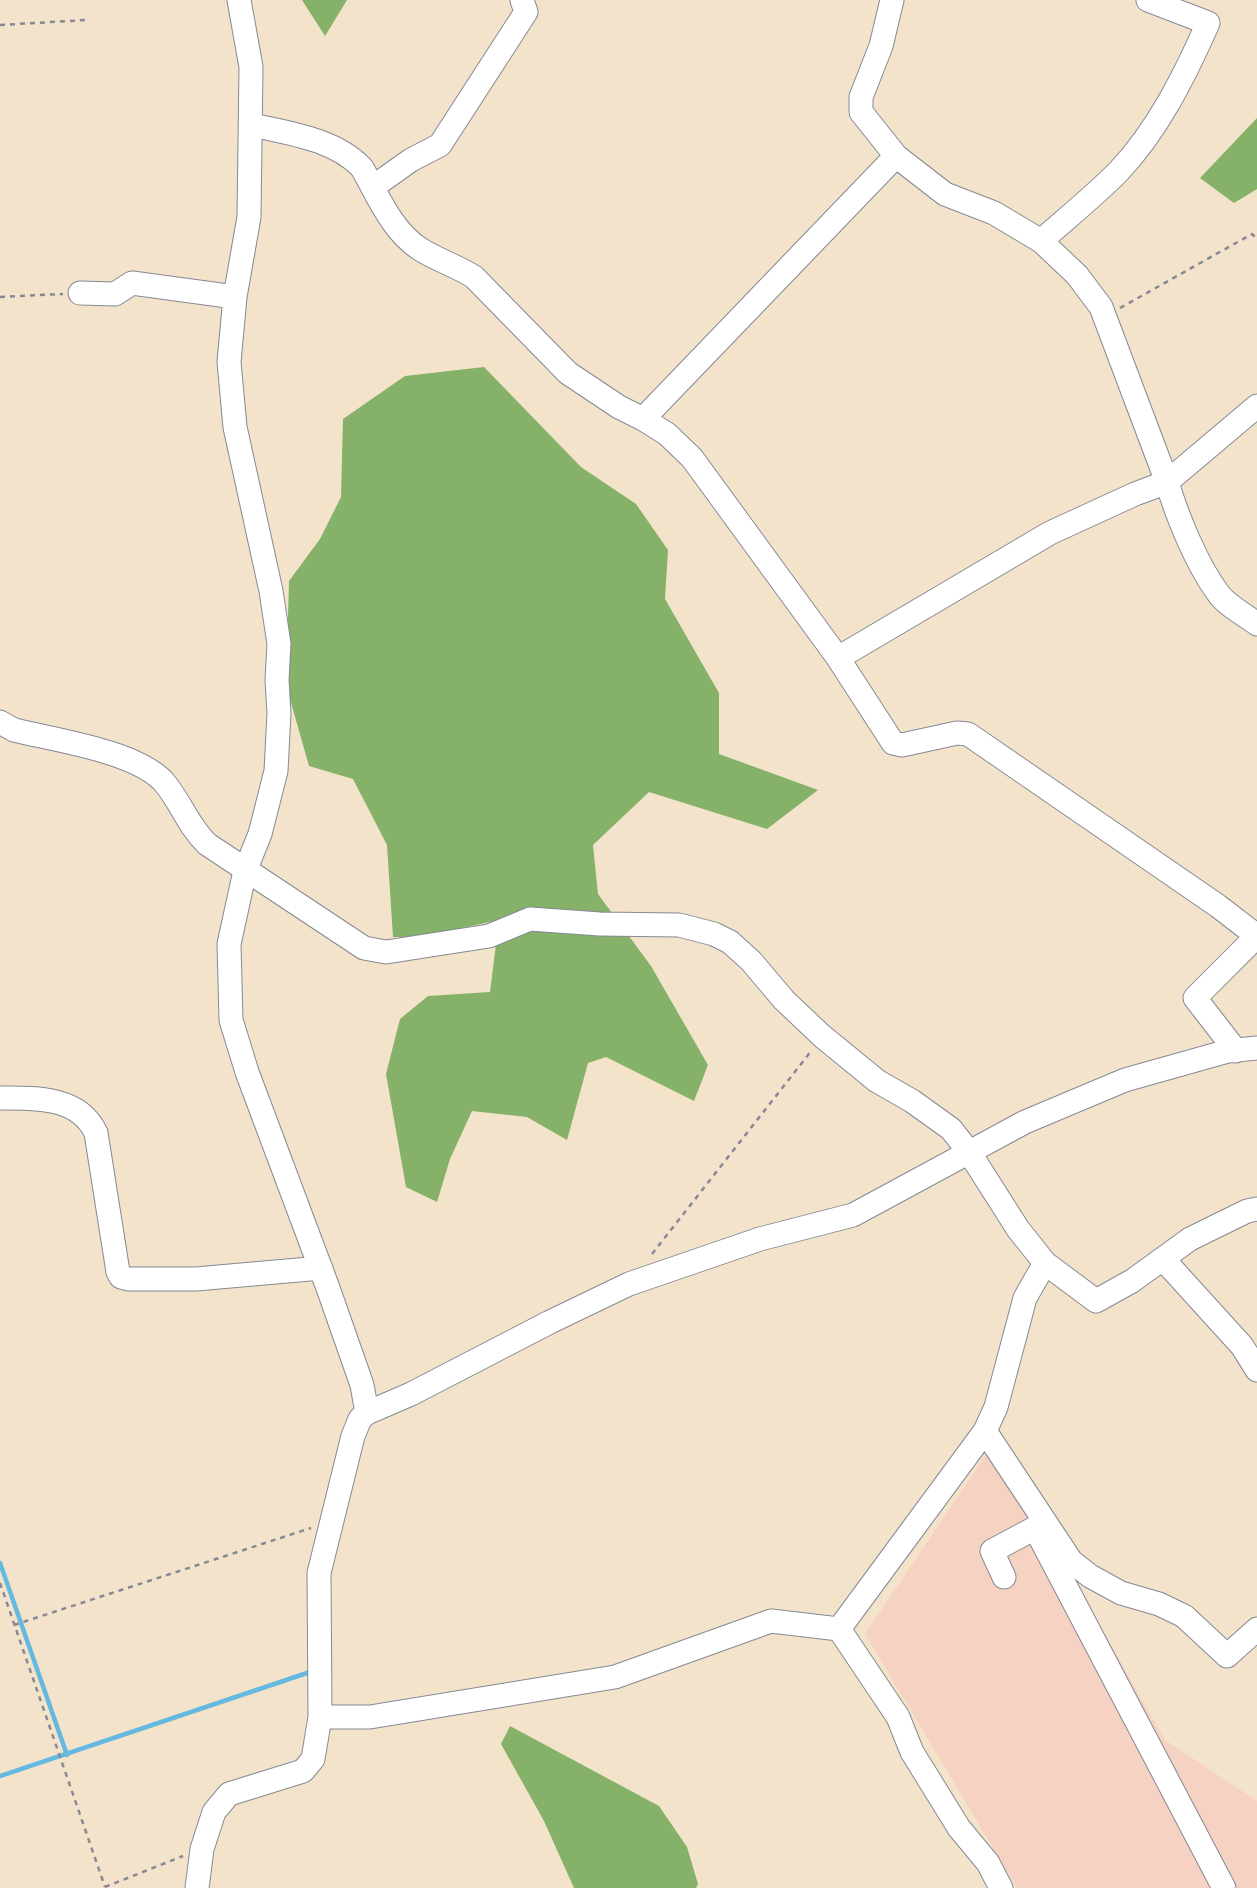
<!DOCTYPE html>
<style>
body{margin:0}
canvas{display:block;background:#f2e3ca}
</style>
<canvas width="1257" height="1888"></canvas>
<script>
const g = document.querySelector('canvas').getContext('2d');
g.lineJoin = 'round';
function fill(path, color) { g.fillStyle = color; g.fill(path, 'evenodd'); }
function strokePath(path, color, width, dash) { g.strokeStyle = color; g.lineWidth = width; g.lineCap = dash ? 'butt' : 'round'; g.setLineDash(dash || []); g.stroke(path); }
fill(new Path2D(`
 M990 1449 1064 1563 1165 1740 1257 1801V1888H1017L865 1634Z`), '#f5d2c2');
fill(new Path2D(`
 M302 0H347L325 36Z
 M1257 118V189L1234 203 1200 178Z
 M484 367 581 467 636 504 668 550 665 599 719 693V754L818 790 767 829 649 792 593 845 598 894 651 966 708 1065 694 1101 606 1057 588 1063 567 1140 527 1117 472 1111 450 1159 437 1202 406 1187 386 1074 400 1019 428 996 490 992 499 920 420 937H393L387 845 353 779 309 766 286 685 289 581 320 539 341 497 343 419 405 376Z
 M510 1726 659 1806 687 1847 698 1884 696 1888H574L544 1821 501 1744Z`), '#86b168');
strokePath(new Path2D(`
 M0 1563 67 1755
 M0 1776 313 1671`), '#65b9e1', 4.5);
const minor = new Path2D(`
 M239 0 251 67 249 217 235 297 229 362 235 427 271 591 279 644 277 680 279 713 276 771 260 834 245 871 229 944 231 1020 247 1072 328 1288 362 1385 367 1413
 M892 0 881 46 861 97V112L896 156 945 194 994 213 1041 241 1077 275 1101 307 1167 482C1177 516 1197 565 1218 593 1226 605 1245 615 1257 624
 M252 125C288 133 335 139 362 168 378 196 392 231 420 249 437 260 457 266 474 277L568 373 619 407 643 419 667 434 692 458 838 658 893 743 902 745 957 733 968 734 1218 906 1257 936
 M373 187 411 160 440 145 526 12 522 0
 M1041 241C1067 218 1094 196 1118 172 1158 130 1185 75 1208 23L1148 0
 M80 293 115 294 132 283 235 297
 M643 419 896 156
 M838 658 1050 533 1135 494 1167 482 1257 406
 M0 722 14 730C55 740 134 751 163 781 180 800 188 826 207 844L364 948 386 952 489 936 530 919 600 924 679 925 714 934 730 942 751 961 784 1000 822 1036 877 1081 912 1101 951 1129 969 1152 1018 1229 1045 1263 1096 1301 1132 1281 1190 1239 1247 1211 1257 1209
 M1236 1051 1195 998 1257 936
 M0 1098C35 1098 79 1096 96 1133L118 1272 121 1277 128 1279H196L321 1268
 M1163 1259 1242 1346 1257 1370
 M985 1431 1071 1561 1090 1576 1121 1593 1159 1604 1184 1616 1227 1656 1257 1629
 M1004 1577 992 1551 1035 1528 1224 1888
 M839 1629 985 1431 996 1407 1025 1298 1045 1263
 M839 1629 898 1717 912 1752 959 1828 988 1863 1001 1888
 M320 1717H370L615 1677 771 1621 839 1629
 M197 1888 202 1849 214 1812 229 1794 303 1771 313 1759 320 1717 319 1573 353 1436 360 1419 367 1413 411 1394 550 1322 629 1284 760 1239 853 1215 1025 1122 1125 1080 1228 1051 1257 1048`);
strokePath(minor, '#868994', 25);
strokePath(new Path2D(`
 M0 25 86 20
 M0 297 63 294
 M1120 308 1252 234 1257 239
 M652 1254 812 1050
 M0 1583 105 1887
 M14 1625 311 1528
 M105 1887 183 1856`), '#868994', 2.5, [5, 5]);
strokePath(minor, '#fff', 23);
</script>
